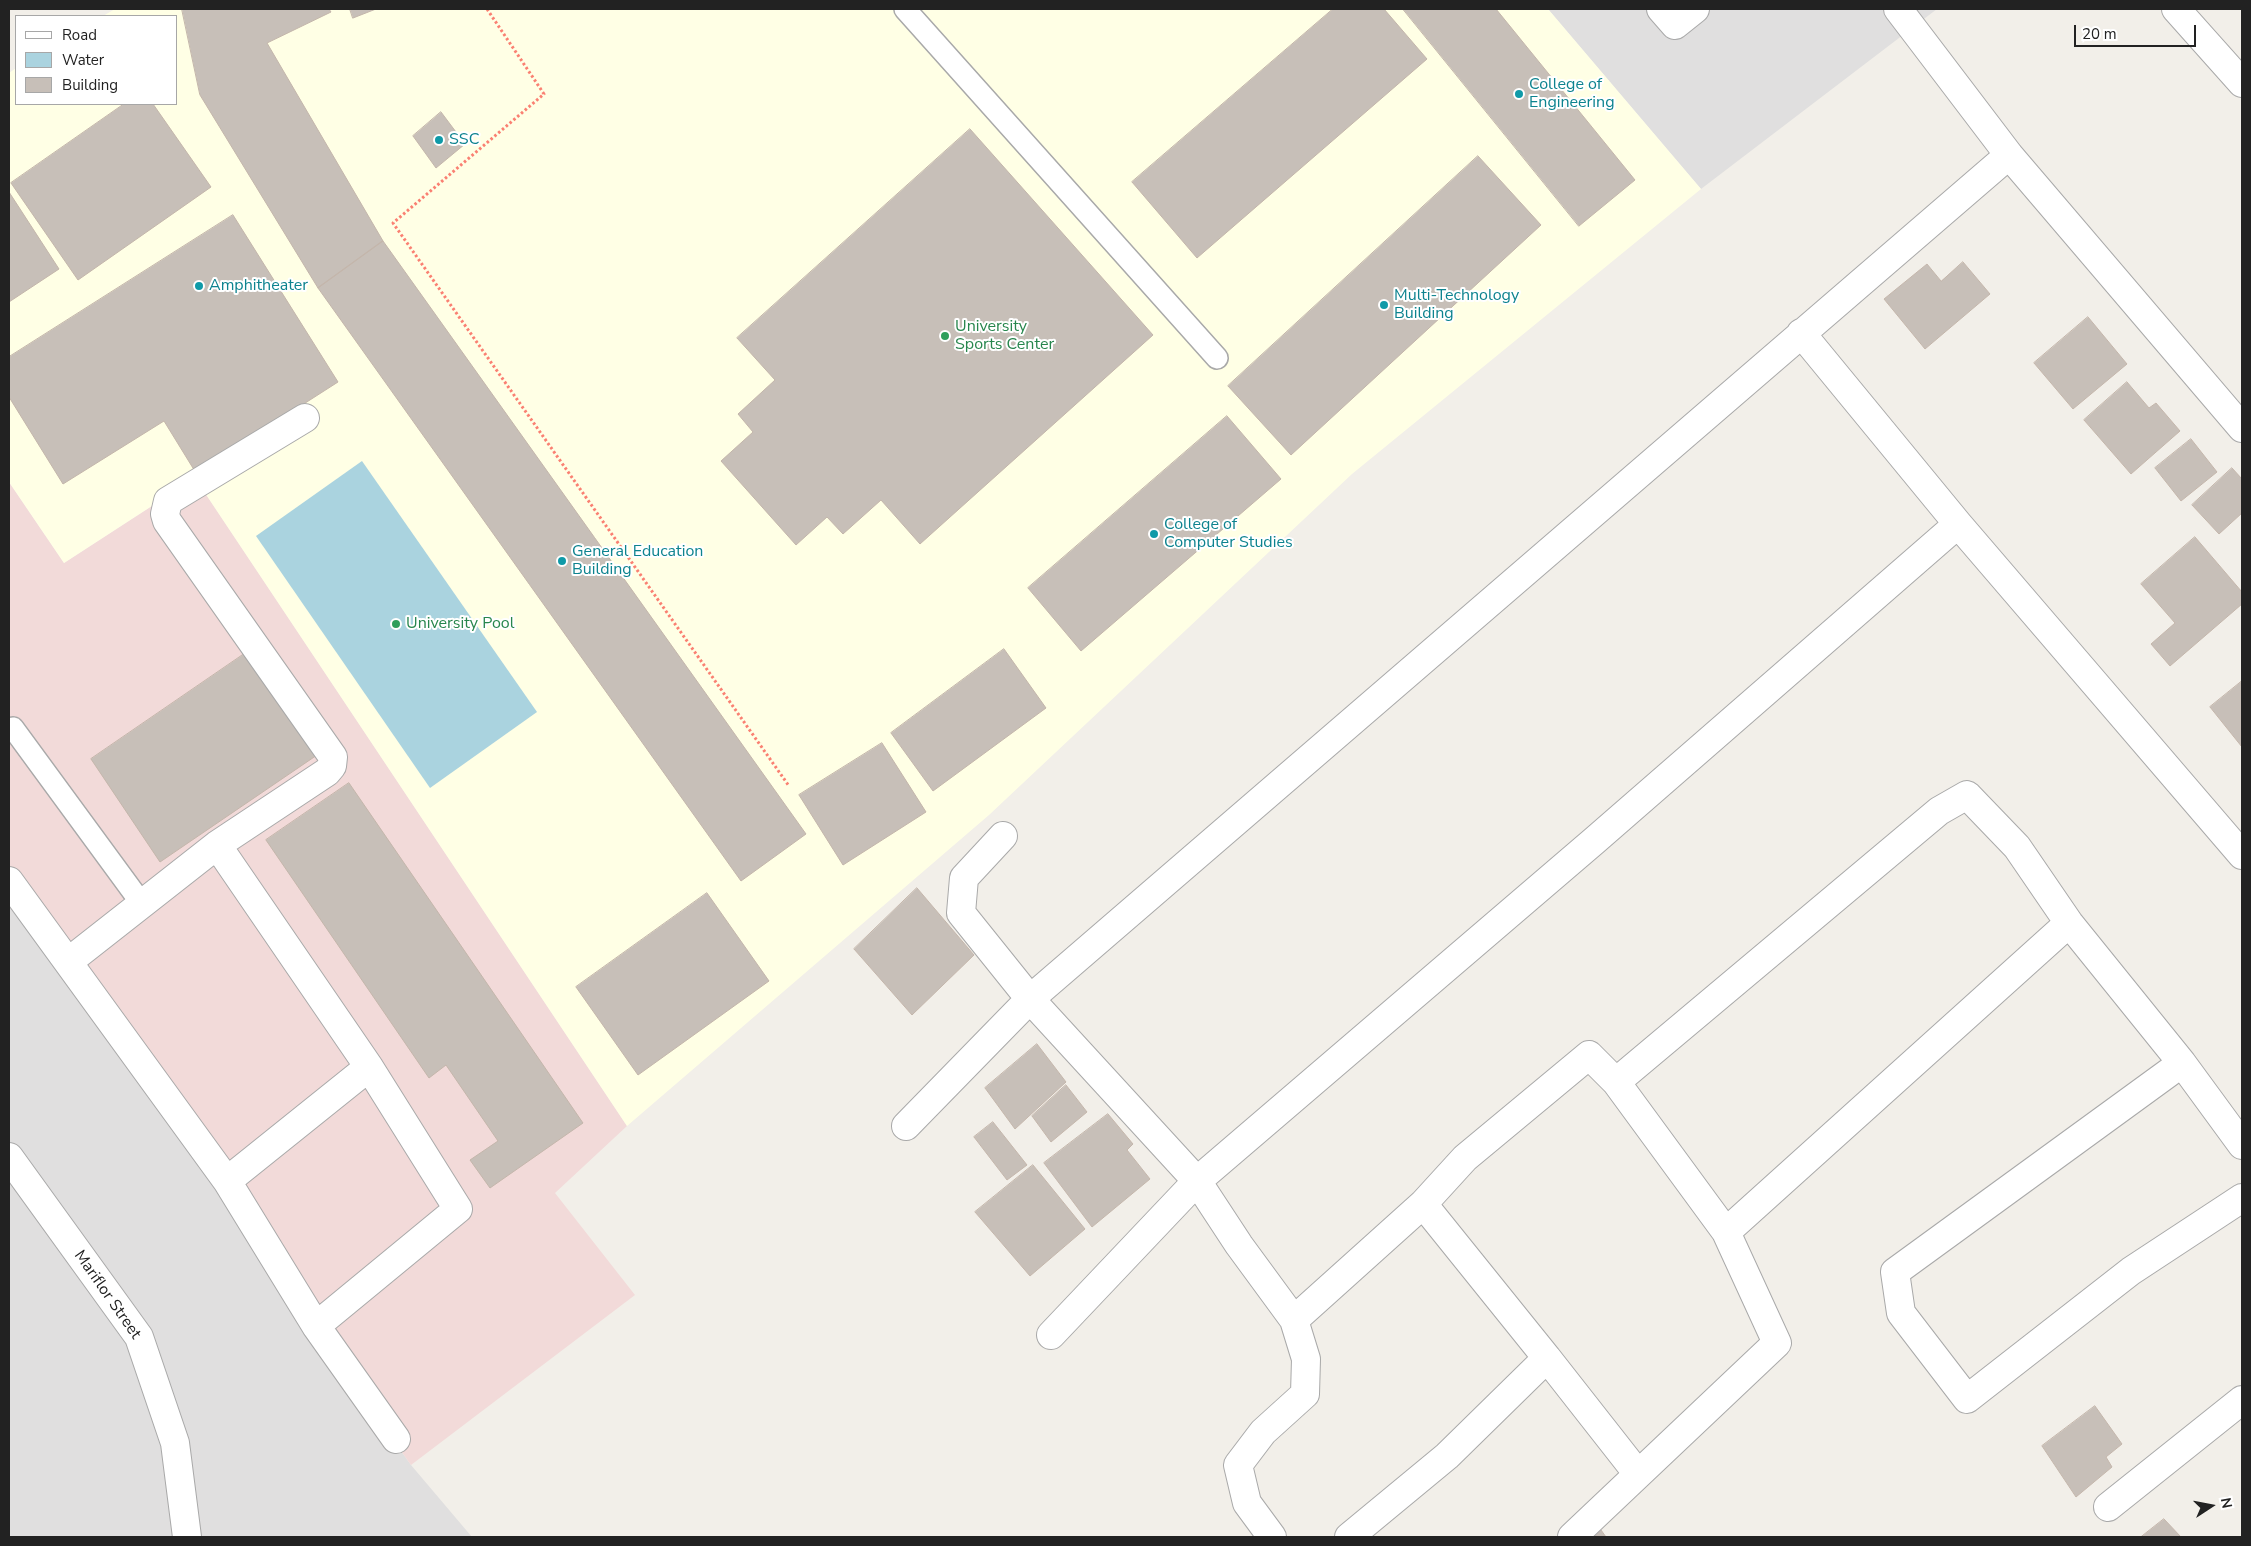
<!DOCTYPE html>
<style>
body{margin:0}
#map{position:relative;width:2251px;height:1546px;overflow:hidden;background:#f2efe9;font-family:"Nunito Sans",sans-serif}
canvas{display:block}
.frame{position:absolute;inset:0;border:10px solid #222;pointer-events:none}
.legend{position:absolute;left:15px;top:15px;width:162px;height:90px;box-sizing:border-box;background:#fff;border:1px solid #a7a7a7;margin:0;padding:6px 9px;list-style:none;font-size:15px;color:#222}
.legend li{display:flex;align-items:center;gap:10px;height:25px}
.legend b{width:25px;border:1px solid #a7a7a7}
.north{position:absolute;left:2186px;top:1481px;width:50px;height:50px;-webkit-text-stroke:4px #fff;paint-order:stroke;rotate:79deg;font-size:14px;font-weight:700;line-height:20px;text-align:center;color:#222}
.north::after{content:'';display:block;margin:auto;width:18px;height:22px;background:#222;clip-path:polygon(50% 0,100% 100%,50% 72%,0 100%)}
.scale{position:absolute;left:2074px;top:25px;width:122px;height:22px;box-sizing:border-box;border:2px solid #222;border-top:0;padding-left:6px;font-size:15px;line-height:18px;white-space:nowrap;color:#222;-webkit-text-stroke:4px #fff;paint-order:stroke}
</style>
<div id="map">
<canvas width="2251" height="1546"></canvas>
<div class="frame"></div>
<ul class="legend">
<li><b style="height:6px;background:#fff"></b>Road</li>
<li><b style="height:14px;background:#aad3df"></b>Water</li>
<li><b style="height:14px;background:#c7bfb8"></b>Building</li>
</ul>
<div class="north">N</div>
<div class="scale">20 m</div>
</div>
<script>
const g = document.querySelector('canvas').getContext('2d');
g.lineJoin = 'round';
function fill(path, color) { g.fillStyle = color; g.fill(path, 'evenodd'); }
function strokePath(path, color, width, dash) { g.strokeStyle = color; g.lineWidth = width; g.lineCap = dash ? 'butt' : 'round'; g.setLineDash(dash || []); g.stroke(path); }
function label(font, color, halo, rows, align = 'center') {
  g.font = font + ' "Nunito Sans",sans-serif'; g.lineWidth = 4; g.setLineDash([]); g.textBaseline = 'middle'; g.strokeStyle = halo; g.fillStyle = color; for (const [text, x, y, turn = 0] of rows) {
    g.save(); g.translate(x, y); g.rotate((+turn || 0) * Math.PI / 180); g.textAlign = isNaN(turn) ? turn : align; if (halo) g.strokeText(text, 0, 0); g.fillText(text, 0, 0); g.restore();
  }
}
fill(new Path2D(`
 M1548 9H1937L1701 189Z
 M9 897 411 1465 472 1537H9Z`), '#e0dfdf');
fill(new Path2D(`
 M195 478 627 1126 555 1193 635 1295 411 1465 9 897V482L64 563Z`), '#f2dad9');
fill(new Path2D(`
 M115 9H1548L1701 189 1352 474 989 815 627 1126 195 478 64 563 9 482V73L16 68V104H176V16H103Z`), '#ffffe5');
fill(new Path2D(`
 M362 461 537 712 430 788 256 536Z`), '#aad3df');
const building = new Path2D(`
 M182 9H329L331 12 267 43 383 241 318 288 200 95Z
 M350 9H376L353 18Z
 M1333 9H1384L1427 59 1197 258 1132 182Z
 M1403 9H1496L1635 180 1579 226Z
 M124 104H153L211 187 78 280 11 183Z
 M441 112 465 144 436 168 413 136Z
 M970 129 1153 335 920 544 881 500 843 534 827 517 796 545 721 461 753 432 738 414 775 380 737 338Z
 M1478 156 1541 225 1291 455 1228 386Z
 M9 192 59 269 9 302Z
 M233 215 338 382 196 473 164 421 63 484 9 397V357Z
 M383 241 806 834 741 881 318 288Z
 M1963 262 1990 294 1925 349 1884 299 1927 264 1941 281Z
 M2088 317 2127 364 2073 409 2034 363Z
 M2127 382 2149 408 2156 403 2180 431 2131 474 2084 420Z
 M1227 416 1281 479 1081 651 1028 588Z
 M2191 439 2217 472 2181 501 2155 468Z
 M2232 468 2242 479V513L2219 534 2192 505Z
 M2195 537 2242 592V604L2170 666 2151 644 2175 623 2141 584Z
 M1004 649 1046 708 933 791 891 733Z
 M250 650 320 753 160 862 91 759Z
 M2242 681V747L2210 707Z
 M882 743 926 812 843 865 799 795Z
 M349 783 583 1123 490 1188 470 1160 498 1141 446 1065 429 1078 266 840Z
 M917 888 974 955 912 1015 854 949Z
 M707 893 769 981 638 1075 576 987Z
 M1037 1044 1066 1082 1015 1129 985 1088Z
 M1066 1085 1087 1112 1051 1142 1032 1116Z
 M1108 1114 1133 1144 1127 1150 1150 1179 1092 1227 1044 1163Z
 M993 1122 1027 1165 1007 1180 974 1137Z
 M1033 1165 1085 1229 1030 1276 975 1212Z
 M2095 1406 2122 1444 2106 1457 2112 1467 2076 1497 2042 1446Z
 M2164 1519 2181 1537H2141Z
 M1601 1530 1606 1537H1593Z`);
fill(building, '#c7bfb8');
strokePath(building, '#c4b6ab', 1);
const lane = new Path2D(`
 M905 9 1217 358
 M13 728 142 904`);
const street = new Path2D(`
 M1661 9 1675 25 1695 9
 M1898 9 2009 155 2242 428
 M2176 9 2242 83
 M1801 333 1958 524 2242 855
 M1003 836 964 878 961 913 1030 999 1197 1181 1239 1245 1294 1320 1306 1359 1305 1394 1263 1432 1238 1465 1247 1503 1272 1537
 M217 845 369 1067 458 1209 316 1326
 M9 881 227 1181 316 1326 396 1439
 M68 962 217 845 327 772 332 766 333 757 167 521 165 514 168 501 305 418
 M2182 1063 1895 1272 1901 1313 1967 1399 2131 1271 2242 1198
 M1616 1082 1939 811 1967 795 2017 847 2069 923 2182 1063 2242 1145
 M906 1126 1030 999 2009 155
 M9 1157 139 1337 175 1443 187 1537
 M227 1181 369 1067
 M1423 1204 1547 1358
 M1726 1232 2069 923
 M1294 1320 1423 1204 1465 1158 1589 1055 1616 1082 1726 1232 1777 1343 1572 1537
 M1051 1335 1197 1181 1594 841 1958 524
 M2108 1507 2242 1400
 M1349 1537 1447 1456 1547 1358 1638 1474`);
strokePath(lane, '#a9a9a9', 24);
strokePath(street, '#a9a9a9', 30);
strokePath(new Path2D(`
 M487 9 544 94 393 223 789 786`), '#fa8072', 3, [2.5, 2.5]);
strokePath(lane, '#fff', 21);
strokePath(street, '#fff', 28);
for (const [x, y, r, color] of [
 [1519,94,5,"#0f9aa8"],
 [439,140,5,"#0f9aa8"],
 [199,286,5,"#0f9aa8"],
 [1384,305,5,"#0f9aa8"],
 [945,336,5,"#2e9e5b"],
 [1154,534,5,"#0f9aa8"],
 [562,561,5,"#0f9aa8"],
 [396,624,5,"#2e9e5b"]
]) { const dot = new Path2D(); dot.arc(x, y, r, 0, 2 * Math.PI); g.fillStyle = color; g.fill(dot); strokePath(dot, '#fff', 2); }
label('16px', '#0d838f', '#fff', [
 ["College of",1529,85],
 ["Engineering",1529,103],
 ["SSC",449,140],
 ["Amphitheater",209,286],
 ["Multi-Technology",1394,296],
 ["Building",1394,314],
 ["College of",1164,525],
 ["Computer Studies",1164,543],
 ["General Education",572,552],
 ["Building",572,570]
], 'left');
label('16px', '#27864d', '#fff', [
 ["University",955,327],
 ["Sports Center",955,345],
 ["University Pool",406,624]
], 'left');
label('16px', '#222', '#fff', [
 ["Mariflor Street",107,1295,55]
]);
</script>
